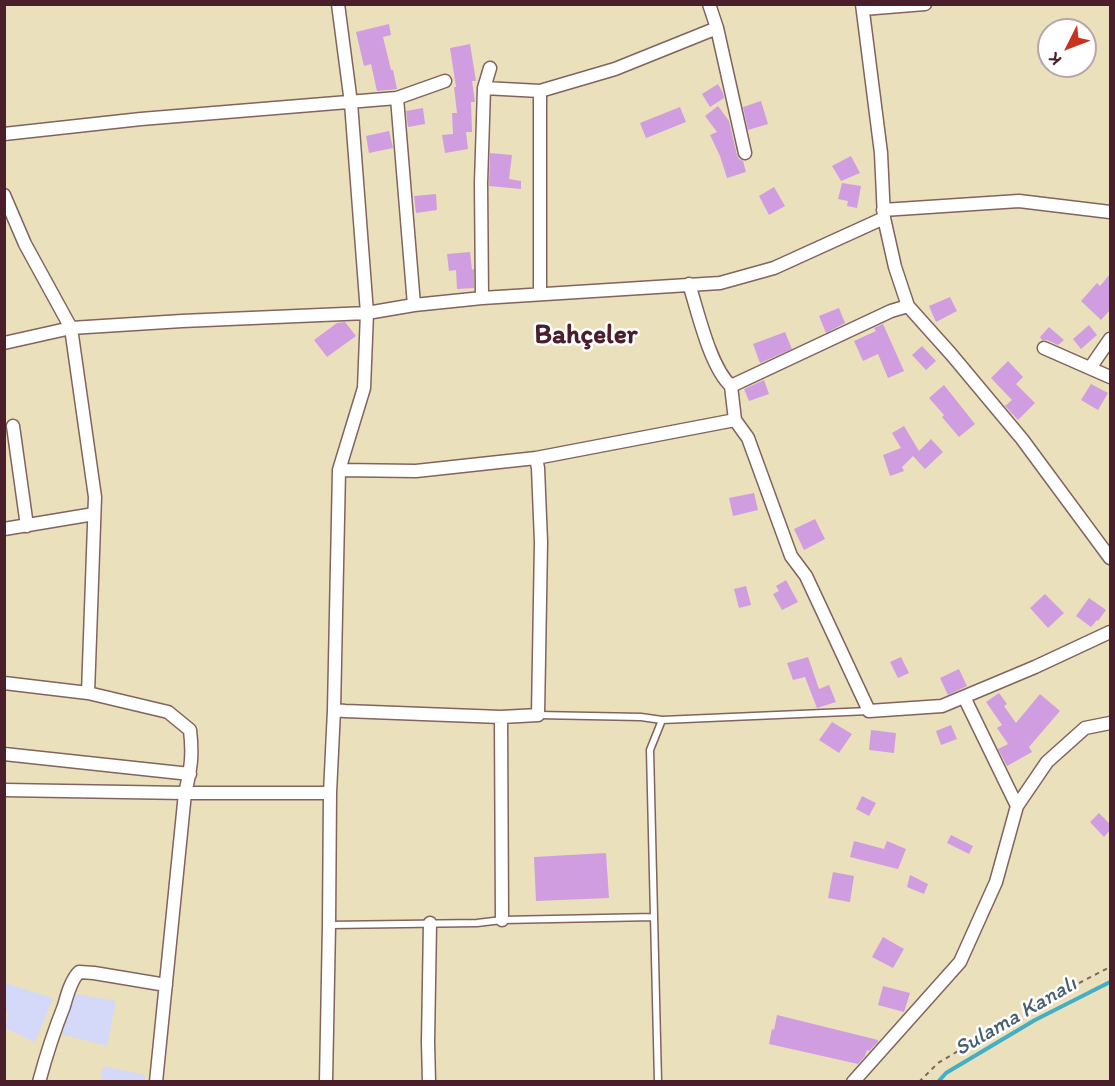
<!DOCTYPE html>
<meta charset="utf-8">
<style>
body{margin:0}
#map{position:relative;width:1115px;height:1086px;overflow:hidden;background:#eae0bc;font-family:Itim,sans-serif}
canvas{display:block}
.frame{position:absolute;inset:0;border:6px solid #4a1f2b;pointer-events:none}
.north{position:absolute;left:1037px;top:18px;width:60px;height:60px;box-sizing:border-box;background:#fff;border:2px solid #b7a5aa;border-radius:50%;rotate:228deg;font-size:16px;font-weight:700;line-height:24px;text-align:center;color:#4a1f2b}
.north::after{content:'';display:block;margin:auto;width:21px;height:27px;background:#c8321e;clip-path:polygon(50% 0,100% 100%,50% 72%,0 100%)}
</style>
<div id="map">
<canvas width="1115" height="1086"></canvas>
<div class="frame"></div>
<div class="north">K</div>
</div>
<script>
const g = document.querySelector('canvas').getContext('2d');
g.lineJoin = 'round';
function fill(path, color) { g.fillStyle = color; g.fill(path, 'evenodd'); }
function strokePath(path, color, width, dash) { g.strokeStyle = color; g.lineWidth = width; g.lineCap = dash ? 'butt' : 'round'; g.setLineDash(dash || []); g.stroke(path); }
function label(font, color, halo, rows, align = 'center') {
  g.font = font + ' Itim,sans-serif'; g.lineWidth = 5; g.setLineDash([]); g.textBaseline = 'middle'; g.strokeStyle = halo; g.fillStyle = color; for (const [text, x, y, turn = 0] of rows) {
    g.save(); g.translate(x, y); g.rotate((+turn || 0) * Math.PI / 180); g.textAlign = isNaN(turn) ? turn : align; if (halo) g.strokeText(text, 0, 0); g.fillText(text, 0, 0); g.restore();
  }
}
fill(new Path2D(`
 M5 983 53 998 35 1042 5 1028 8 1012H5Z
 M70 993 116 1001 107 1046 62 1034Z
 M103 1066 145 1075V1081H101Z`), '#d4d8f9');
strokePath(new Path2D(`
 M938 1082 946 1073 1035 1020 1110 982`), '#44aec3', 4);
fill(new Path2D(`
 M389 24 391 35 383 37 391 70H393L397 89 377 91 371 64 364 66 356 32Z
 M470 44 476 81H472L475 102H471L472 132H466L468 149 445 153 442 135 453 134 452 113H457L454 87H456L450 48Z
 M718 84 723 93 724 98 710 107 702 94Z
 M761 101 768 124 748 130 743 107Z
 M718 106 729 121 737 155 739 159 743 161 746 172 727 178 720 156 710 135 717 132 705 116Z
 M680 107 686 122 646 138 640 123Z
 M423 108 425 124 408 127 406 111Z
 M389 131 393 148 369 153 366 136Z
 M490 153 512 155 509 179 521 181V189L489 186Z
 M851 156 860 173 841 181 832 166Z
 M842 183 861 186 857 208 847 206 848 201 838 199Z
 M774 187 785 206 769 215 759 196Z
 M436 194 437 210 416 213 414 196Z
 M470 252 472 270 474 269V288L457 289 456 270 449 271 447 254Z
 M1110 274V310L1101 320 1081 301 1097 283 1100 286Z
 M950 297 957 311 936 322 929 306Z
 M839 308 845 323 826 333 819 316Z
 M345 322 356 336 327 357 314 340 337 323Z
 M883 324 904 371 888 378 878 354 863 361 854 341 876 331 874 328Z
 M1089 325 1097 335 1081 349 1073 339Z
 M1049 327 1064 340 1058 345 1047 340H1042L1040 337Z
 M785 332 792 349 760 363 753 344Z
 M922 346 936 361 926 370 912 355Z
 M1008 361 1023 377 1016 384 1035 403 1018 420 1005 406 1012 400 991 378Z
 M764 380 769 394 749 401 744 389Z
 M1091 384 1108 393 1098 410 1081 400Z
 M944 385 975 424 959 437 942 417 944 415 929 398Z
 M904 426 919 451 931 439 943 452 925 469 913 456 902 467 904 471 890 476 883 455 901 448 892 433Z
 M754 493 758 510 733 516 729 498Z
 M815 519 825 539 804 550 794 529Z
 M786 580 798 602 782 610 773 594 779 591 776 586Z
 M746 586 751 605 739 608 734 589Z
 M1045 594 1064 613 1048 628 1030 608Z
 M1089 598 1106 610 1098 621 1097 620 1091 627 1076 616Z
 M808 657 819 689 829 685 836 702 817 708 805 677 793 680 787 663Z
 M901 657 909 673 898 678 890 662Z
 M959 669 967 686 948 695 940 678Z
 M999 693 1007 704 1004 706 1016 723 1040 694 1060 711 1029 747 1032 752 1007 766 998 749 1008 744 997 728 1002 725 986 702Z
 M832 722 852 734 839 753 819 740Z
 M951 725 957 739 941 745 936 731Z
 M871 730 896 733 894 753 869 750Z
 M862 796 876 803 869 816 856 809Z
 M1099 813 1110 824V830L1104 837 1090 822Z
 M951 835 973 846 969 854 947 843Z
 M854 841 884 849 887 841 906 849 898 869 850 857Z
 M606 853 609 898 536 901 534 857Z
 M833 872 854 876 850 902 828 898Z
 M910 875 928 884 924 894 907 887Z
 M883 937 904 949 893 968 872 957Z
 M883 986 910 993 904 1012 878 1005Z
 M777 1015 878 1040V1042L869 1051 867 1050 865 1056 858 1064 769 1044 772 1029 774 1030Z`), '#d09de0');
const service = new Path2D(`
 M538 715 641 717 662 720
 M329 925 477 923 502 920 654 917
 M658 1082 650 750 662 720 869 711`);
const minor = new Path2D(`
 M709 4 717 28 745 153
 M862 4 881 153 884 218 895 267 908 306 951 354 1022 439 1110 558
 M863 9 925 4
 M484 88 540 91 615 69 717 28
 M4 134 141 119 397 98
 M4 195 25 244 71 328 95 497 88 693
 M883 210 1019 201 1110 212
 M689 284C698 312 710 367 731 386L735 420 748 438 791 556 806 576 869 711 942 706 1035 667 1110 632
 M540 294V91
 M482 298 481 183 484 88 490 68
 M414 305 397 98 445 81
 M4 343 71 328 182 321 367 313 414 305 482 298 720 283 774 268 884 218
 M1044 348 1110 377
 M1090 368 1110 339
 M731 386 891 311 908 306
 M13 426 27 526
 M339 470 416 471 536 458 735 420
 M4 529 94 514
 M4 683 88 693 168 712 190 730C193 755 191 769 185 793L156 1082
 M964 697 1017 806
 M334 710 345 711 501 717 538 715 541 542 538 468 536 458
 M501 717 502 920
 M4 754 190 774
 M4 790 185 793H330
 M39 1082C46 1056 54 1031 64 1006 67 995 71 980 79 972L94 973 166 985
 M326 1082 329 925 330 793 334 710 339 470 364 388 367 313 351 103 338 4
 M429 1082 428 1042 430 923
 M853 1082 960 962 996 882 1017 806 1047 762 1085 728 1110 723`);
strokePath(service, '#82635e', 9);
strokePath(minor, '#82635e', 15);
strokePath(new Path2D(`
 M919 1082 938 1063 1029 1009 1110 967`), '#82635e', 2, [4.5, 4.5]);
strokePath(service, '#fff', 6);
strokePath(minor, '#fff', 12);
label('italic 22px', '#475f6f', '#fff', [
 ["Sulama Kanalı",1016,1017,-30]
]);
label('bold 27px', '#4a1f2b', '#fff', [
 ["Bahçeler",586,336]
]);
</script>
